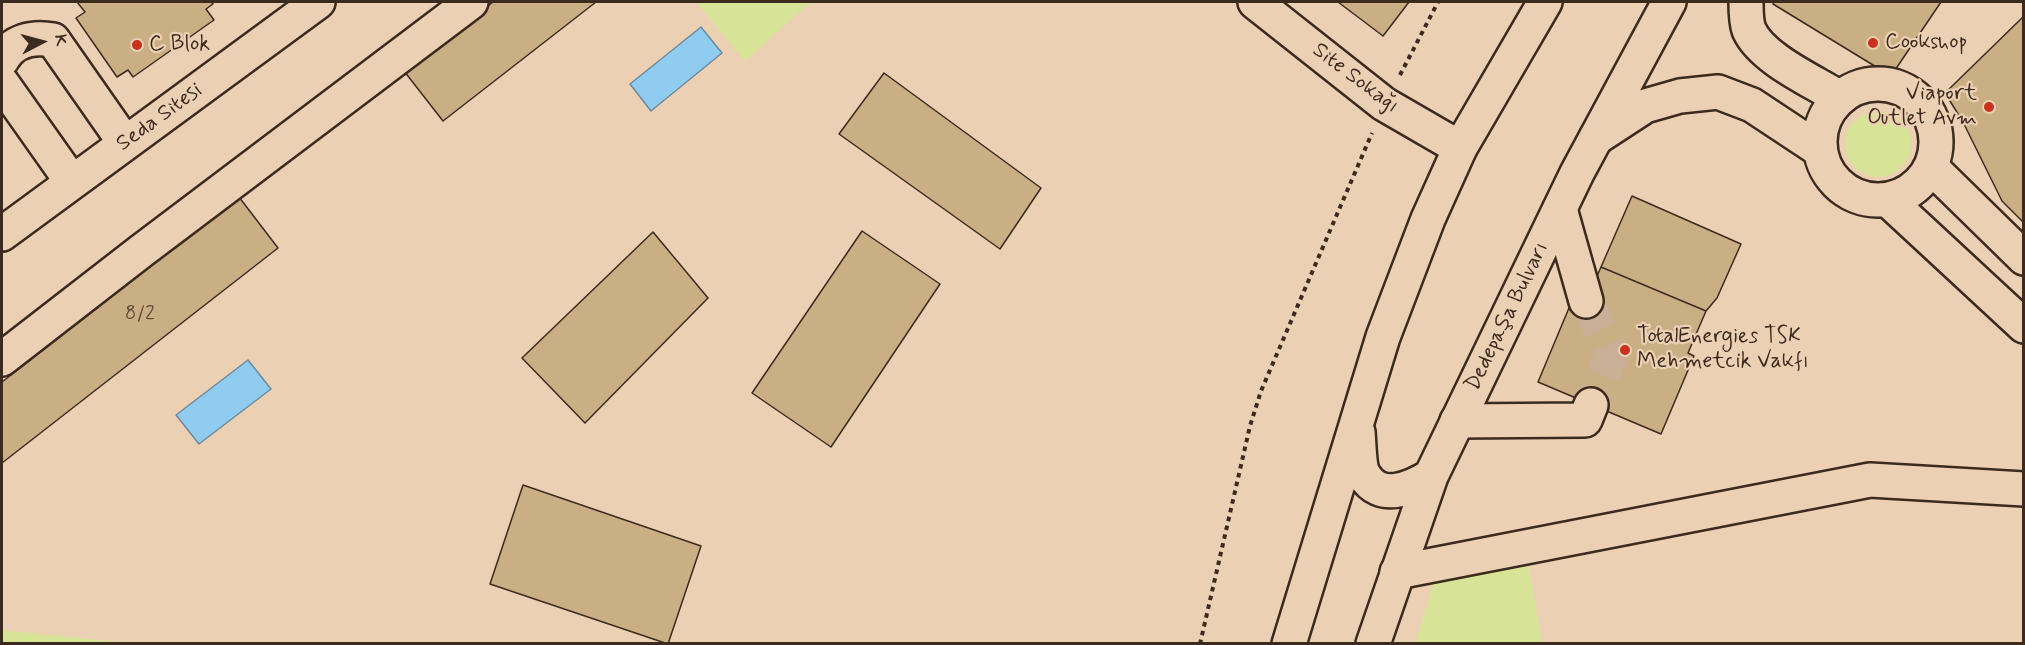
<!DOCTYPE html>
<meta charset="utf-8">
<style>
body{margin:0}
#map{position:relative;width:2025px;height:645px;overflow:hidden;background:#ecd0b3;font-family:Mynerve,sans-serif}
canvas{display:block}
.frame{position:absolute;inset:0;border:3px solid #3b2a1e;pointer-events:none}
.north{position:absolute;left:12px;top:12px;width:60px;height:60px;-webkit-text-stroke:4px #ecd0b3;paint-order:stroke;rotate:84deg;font-size:16px;font-weight:700;line-height:24px;text-align:center;color:#3b2a1e}
.north::after{content:'';display:block;margin:auto;width:21px;height:27px;background:#3b2a1e;clip-path:polygon(50% 0,100% 100%,50% 72%,0 100%)}
</style>
<div id="map">
<canvas width="2025" height="645"></canvas>
<div class="frame"></div>
<div class="north">K</div>
</div>
<script>
const g = document.querySelector('canvas').getContext('2d');
g.lineJoin = 'round';
function fill(path, color) { g.fillStyle = color; g.fill(path, 'evenodd'); }
function strokePath(path, color, width, dash) { g.strokeStyle = color; g.lineWidth = width; g.lineCap = dash ? 'butt' : 'round'; g.setLineDash(dash || []); g.stroke(path); }
function label(font, color, halo, rows, align = 'center') {
  g.font = font + ' Mynerve,sans-serif'; g.lineWidth = 4.5; g.setLineDash([]); g.textBaseline = 'middle'; g.strokeStyle = halo; g.fillStyle = color; for (const [text, x, y, turn = 0] of rows) {
    g.save(); g.translate(x, y); g.rotate((+turn || 0) * Math.PI / 180); g.textAlign = isNaN(turn) ? turn : align; if (halo) g.strokeText(text, 0, 0); g.fillText(text, 0, 0); g.restore();
  }
}
fill(new Path2D(`
 M696 2H811L745 61Z
 M1845 144a33 33 0 1 1 66 0a33 33 0 1 1-66 0Z
 M1527 557 1542 643 1415 644 1436 576Z
 M2 630 129 643H2Z`), '#d7e497');
const water = new Path2D(`
 M701 27 722 53 651 111 630 84Z
 M248 360 271 389 199 444 176 415Z`);
fill(water, '#90cbf0');
strokePath(water, '#6e8b9c', 1.5);
const building = new Path2D(`
 M77 2H211L213 4 206 9 214 20 133 77 128 70 117 77 76 18 85 12Z
 M493 2H596L443 121 404 71Z
 M1338 2H1409L1383 36Z
 M1774 2H1941L1891 76 1773 4Z
 M2024 16V223L2002 201 1963 122 1945 93Z
 M884 73 1041 188 1000 249 839 134Z
 M1632 196 1741 244 1717 298 1706 311 1601 267Z
 M239 197 278 248 2 463V382Z
 M862 231 940 284 831 447 752 393Z
 M653 232 708 298 585 423 522 358Z
 M1601 267 1706 311 1688 353 1694 356 1661 434 1538 382 1574 296 1586 301Z
 M523 485 701 546 668 644 490 584Z`);
fill(building, '#caaf85');
strokePath(building, '#3b2a1e', 1.5);
strokePath(new Path2D(`
 M1586 301 1612 353 1591 405`), '#c9af95', 33, [33, 16]);
const minor = new Path2D(`
 M1255 2 1384 104 1460 148
 M1746 2C1746 10 1746 22 1749 30 1762 59 1813 81 1840 98
 M2 60C12 41 32 36 53 40L125 143
 M2 83 72 182
 M1820 142a58 58 0 1 1 116 0a58 58 0 1 1-116 0Z
 M1596 138 1645 106 1680 96 1718 92 1752 105 1820 150
 M1931 167 2024 258
 M1888 200 2024 326
 M1560 209 1586 301
 M2 234 318 2
 M2 359 140 252 471 2
 M1457 421 1585 420 1591 405
 M1397 572 1870 480 2024 489`);
const major = new Path2D(`
 M1358 432C1359 442 1359 467 1364 475 1380 502 1410 489 1431 476
 M1289 644 1383 337 1428 219 1460 148 1545 2
 M1373 644 1431 476 1577 173 1669 2`);
strokePath(minor, '#3b2a1e', 38);
strokePath(major, '#3b2a1e', 38);
strokePath(new Path2D(`
 M1400 75 1438 2
 M1200 644 1250 426 1261 391 1372 133`), '#3b2a1e', 4, [4.5, 4.5]);
strokePath(minor, '#ecd0b3', 33);
strokePath(major, '#ecd0b3', 33);
for (const [x, y, r, color] of [
 [1873,43,6,"#c8321e"],
 [137,45,6,"#c8321e"],
 [1989,107,6,"#c8321e"],
 [1625,350,6,"#c8321e"]
]) { const dot = new Path2D(); dot.arc(x, y, r, 0, 2 * Math.PI); g.fillStyle = color; g.fill(dot); strokePath(dot, '#ecd0b3', 2); }
label('20px', '#5f4b38', null, [
 ["8/2",140,315]
]);
label('22px', '#3b2a1e', '#ecd0b3', [
 ["Cookshop",1885,43],
 ["C Blok",149,45],
 ["Viaport",1977,94,"right"],
 ["Outlet Avm",1977,119,"right"],
 ["TotalEnergies TSK",1637,337],
 ["Mehmetcik Vakfı",1637,362]
], 'left');
label('22px', '#3b2a1e', '#ecd0b3', [
 ["Site Sokağı",1355,79,37],
 ["Seda Sitesi",160,118,-36],
 ["Dedepaşa Bulvarı",1508,317,-64]
]);
</script>
